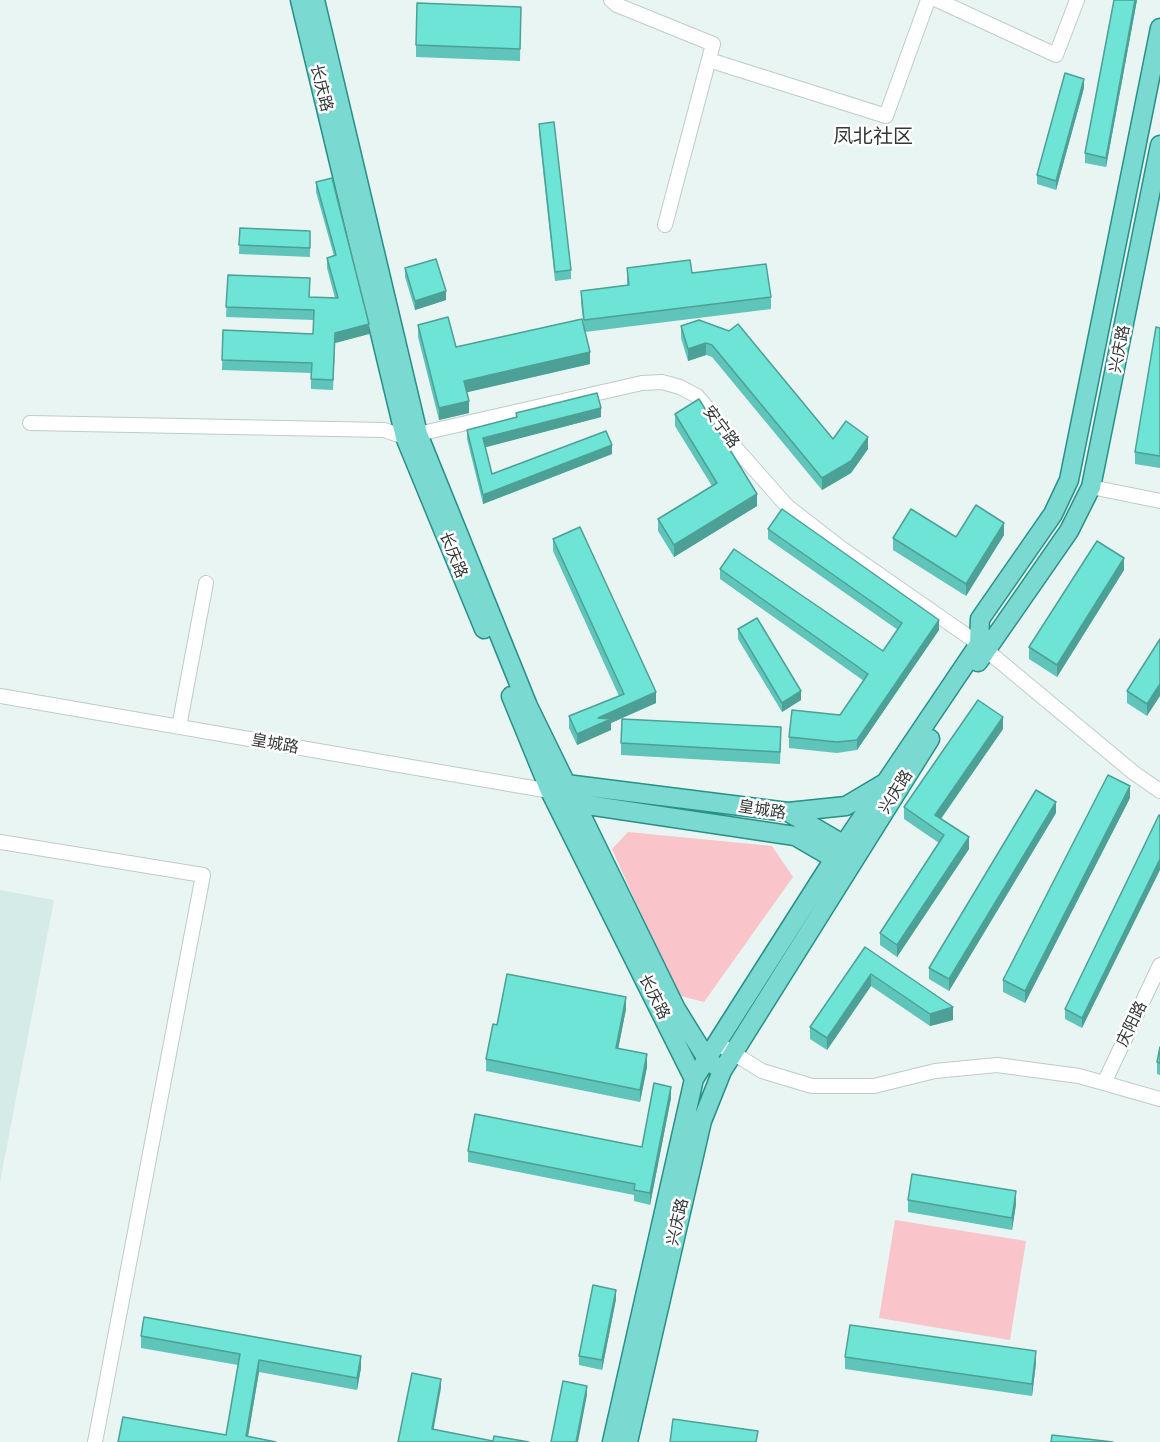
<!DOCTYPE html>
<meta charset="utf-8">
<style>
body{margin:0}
canvas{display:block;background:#e8f5f3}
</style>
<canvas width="1160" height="1442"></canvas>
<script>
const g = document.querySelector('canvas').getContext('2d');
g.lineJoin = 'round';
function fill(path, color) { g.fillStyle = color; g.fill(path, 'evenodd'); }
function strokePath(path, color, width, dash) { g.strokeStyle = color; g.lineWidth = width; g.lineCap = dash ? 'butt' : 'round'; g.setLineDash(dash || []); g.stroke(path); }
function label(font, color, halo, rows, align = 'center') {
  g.font = font + ' "Work Sans","Noto Sans SC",sans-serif'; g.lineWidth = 5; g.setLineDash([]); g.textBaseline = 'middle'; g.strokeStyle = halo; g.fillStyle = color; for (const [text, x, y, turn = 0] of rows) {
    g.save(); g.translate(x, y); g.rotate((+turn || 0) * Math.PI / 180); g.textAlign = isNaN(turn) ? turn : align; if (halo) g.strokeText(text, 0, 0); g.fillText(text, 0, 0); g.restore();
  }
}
fill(new Path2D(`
 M0 890 54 900 0 1182Z`), '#d5ebe7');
fill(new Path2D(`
 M628 832 772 846 793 877 704 1002 677 995 612 849Z
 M895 1220 1026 1241 1010 1340 879 1318Z`), '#f9c4ca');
const minor = new Path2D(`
 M611 0 617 5 713 44 665 225
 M937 0 1056 55 1077 0
 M709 60 886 116 928 0
 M30 423 384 430 405 437 642 383 662 382 680 387 697 396 710 411 718 428 787 506 841 548 979 644 1134 773 1160 791
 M1091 487 1160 501
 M0 696 550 791
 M179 727 206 583
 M0 842 203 875 95 1442
 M717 1043 762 1071 812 1086H874L935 1071 997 1065 1079 1076 1160 1099
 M1104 1083 1160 965`);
const major = new Path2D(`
 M300 0 405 437 484 629
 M315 0 418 434 528 706 676 1009 707 1059 714 1065
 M978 662 1069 531 1091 487 1160 145
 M511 696 550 791 694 1079
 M557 788 566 784 788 812 853 850
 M566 799 574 803 795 836 845 865
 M788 812 846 806 883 784
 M612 1442 694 1079 834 859 979 644 980 619 1053 514 1069 480 1160 28
 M628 1442 702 1121 722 1071 930 739`);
strokePath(minor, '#bfcbc9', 16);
strokePath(major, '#279087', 21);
strokePath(minor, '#fff', 14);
strokePath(major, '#7ad9d1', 18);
fill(new Path2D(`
 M1114 0H1137L1106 167 1085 163V153Z
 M521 7 520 61 416 57V45Z
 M1084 88 1056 190 1037 184V175Z
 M539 124 571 270V279L555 281 539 133Z
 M316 182 369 334 335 343 333 390 311 389V373L222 370 223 330 313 334V320L226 317 228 275 310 297 335 298 327 268V258L334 256 316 192Z
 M240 228 310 231V257L239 254Z
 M405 268 446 300 415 310 405 277Z
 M627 268 692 273 771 297V309L585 332 590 364 467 392 469 413 439 420 418 337V325L456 347 584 327 581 303V291L627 285Z
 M699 320 833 439 868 449 851 473 822 490 712 357 706 355 688 361 681 338V326Z
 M1160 328V468L1135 464V452Z
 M516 413 601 417 485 447 492 474 612 454 483 504 467 439V430L516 418Z
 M675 414 757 506 674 557 658 531V519L712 486 675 426Z
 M768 529 939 630 857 750 837 753 789 748V737L840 715 864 681 720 579V569L883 651 898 630 768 539Z
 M1004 535 966 596 893 550V538Z
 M553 539 656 703 611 723V730L577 745 569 728V716L619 696 553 551Z
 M1124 570 1057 677 1029 659V647Z
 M738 629 801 700 782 712 738 639Z
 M1160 639 1147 716 1127 703V691Z
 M1003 729 941 819 969 849 897 957 880 945V933L939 843 904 819V807Z
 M781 739 780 764 621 755V743Z
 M1130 798 1025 1003 1003 992V980Z
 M1056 813 949 991 929 979V968Z
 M1159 815 1082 1028 1065 1019V1009Z
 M865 947 953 1020 930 1026 871 986 827 1050 810 1039V1027Z
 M626 1009 618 1049 647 1067 640 1102 486 1071V1059L497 1025Z
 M1160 1047V1075L1157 1074V1062Z
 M671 1098 650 1205 634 1201V1195L468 1162V1151L642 1147Z
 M908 1200 1016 1204 1012 1230 908 1212Z
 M616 1299 602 1370 579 1365V1356Z
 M141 1336 361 1368 357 1390 259 1372 248 1437 226 1435 238 1365 141 1348Z
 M845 1357 1036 1363 1032 1396 845 1369Z`), '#5fc4b9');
fill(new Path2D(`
 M1135 0H1137L1106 167V158Z
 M1084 79V88L1056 190V181Z
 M446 291V300L415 310V301Z
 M369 324V334L335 343 333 390 335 333Z
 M706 343V355L688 361V349Z
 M590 352V364L464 393V381Z
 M469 401V413L439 420V408Z
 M601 408V417L483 448V438Z
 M868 437V449L851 473 822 490V478Z
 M612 445V454L483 504V495Z
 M757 494V506L674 557V545Z
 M1004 523V535L966 596V584Z
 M1124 558V570L1057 677V665Z
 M939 620V630L857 750V740Z
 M1160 684V696L1147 716V704Z
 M801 691V700L782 712V703Z
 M656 692V703L611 723V730L577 745V734L598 718Z
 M1003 717V729L935 827V815Z
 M1130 786V798L1025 1003V991Z
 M1056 802V813L949 991V979Z
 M969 837V849L897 957V945Z
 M1160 859V870L1082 1028V1018Z
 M871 974V986L827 1050V1038Z
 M626 997V1009L616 1060V1048Z
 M953 1007V1020L930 1026V1014Z
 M647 1054V1067L640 1102V1090Z
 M671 1087V1098L650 1205V1193Z
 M1016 1191V1204L1012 1230V1218Z
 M616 1290V1299L602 1370V1360Z
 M1036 1351V1363L1032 1396V1384Z
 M361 1356V1368L357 1390V1378Z
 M259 1360V1372L247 1442 246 1436Z
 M441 1379V1388L432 1438V1429Z
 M587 1386V1395L578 1442H576Z`), '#4da096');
const building = new Path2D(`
 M1114 0H1135L1106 158 1085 153Z
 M417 3 521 7 520 49 416 45Z
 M1065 73 1084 79 1056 181 1037 175Z
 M554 122 571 270 555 272 539 124Z
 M332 178 369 324 335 333 333 380 311 379 312 363 222 360 223 330 313 334 314 310 226 307 228 275 310 278 309 297 338 298 327 258 336 255 316 182Z
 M240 228 310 231V248L239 245Z
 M436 259 446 291 415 301 405 268Z
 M690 260 692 273 766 264 771 297 584 320 581 291 629 285 627 268Z
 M448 317 456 347 582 319 590 352 464 381 469 401 439 408 418 325Z
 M699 320 729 331 738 324 833 439 846 421 868 437 851 461 822 478 712 345 706 343 688 349 681 326Z
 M1156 327 1160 328V456L1135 452Z
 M597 393 601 408 483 438 492 474 606 431 612 445 483 495 467 430 517 417 516 413Z
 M699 399 757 494 674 545 658 519 717 483 675 414Z
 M976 505 1004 523 966 584 893 538 911 509 956 537Z
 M782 509 939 620 857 740 837 742 789 737 792 710 840 715 868 674 720 569 734 549 883 651 902 623 768 529Z
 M580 527 656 692 598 718 611 719 577 734 569 716 624 694 553 539Z
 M1097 541 1124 558 1057 665 1029 647Z
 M757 618 801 691 782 703 738 629Z
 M1160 639V684L1147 704 1127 691Z
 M978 700 1003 717 935 815 969 837 897 945 880 933 944 835 904 807Z
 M622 719 781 727 780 752 621 743Z
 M1108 775 1130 786 1025 991 1003 980Z
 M1036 790 1056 802 949 979 929 968Z
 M1159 815H1160V859L1082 1018 1065 1009Z
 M865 947 953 1007 930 1014 871 974 827 1038 810 1027Z
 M507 974 626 997 616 1048 647 1054 640 1090 486 1059 493 1024 497 1025Z
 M1160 1047V1063L1157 1062Z
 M654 1083 671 1087 650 1193 634 1190 635 1184 468 1151 475 1114 642 1147Z
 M912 1174 1016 1191 1012 1218 908 1200Z
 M593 1285 616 1290 602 1360 579 1356Z
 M144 1317 361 1356 357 1378 259 1360 246 1436 276 1442H118L123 1417 226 1435 240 1354 141 1336Z
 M850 1325 1036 1351 1032 1384 845 1357Z
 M412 1373 441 1379 432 1429 493 1441 494 1436 529 1442H398Z
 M563 1381 587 1386 576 1442H551Z
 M673 1419 758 1431 756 1442H670Z
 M1052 1435 1113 1442H1051Z`);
fill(building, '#6ee4d7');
strokePath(building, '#4da096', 1.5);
label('16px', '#333837', '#fff', [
 ["长庆路",321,88,76],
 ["兴庆路",1120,349,-79],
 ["安宁路",721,427,53],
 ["长庆路",453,555,68],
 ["皇城路",275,744,10],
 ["兴庆路",896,792,-58],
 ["皇城路",762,810,9],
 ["长庆路",654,997,63],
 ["庆阳路",1132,1024,-64],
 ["兴庆路",678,1222,-77]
]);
label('20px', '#333837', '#fff', [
 ["凤北社区",873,137]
]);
</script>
